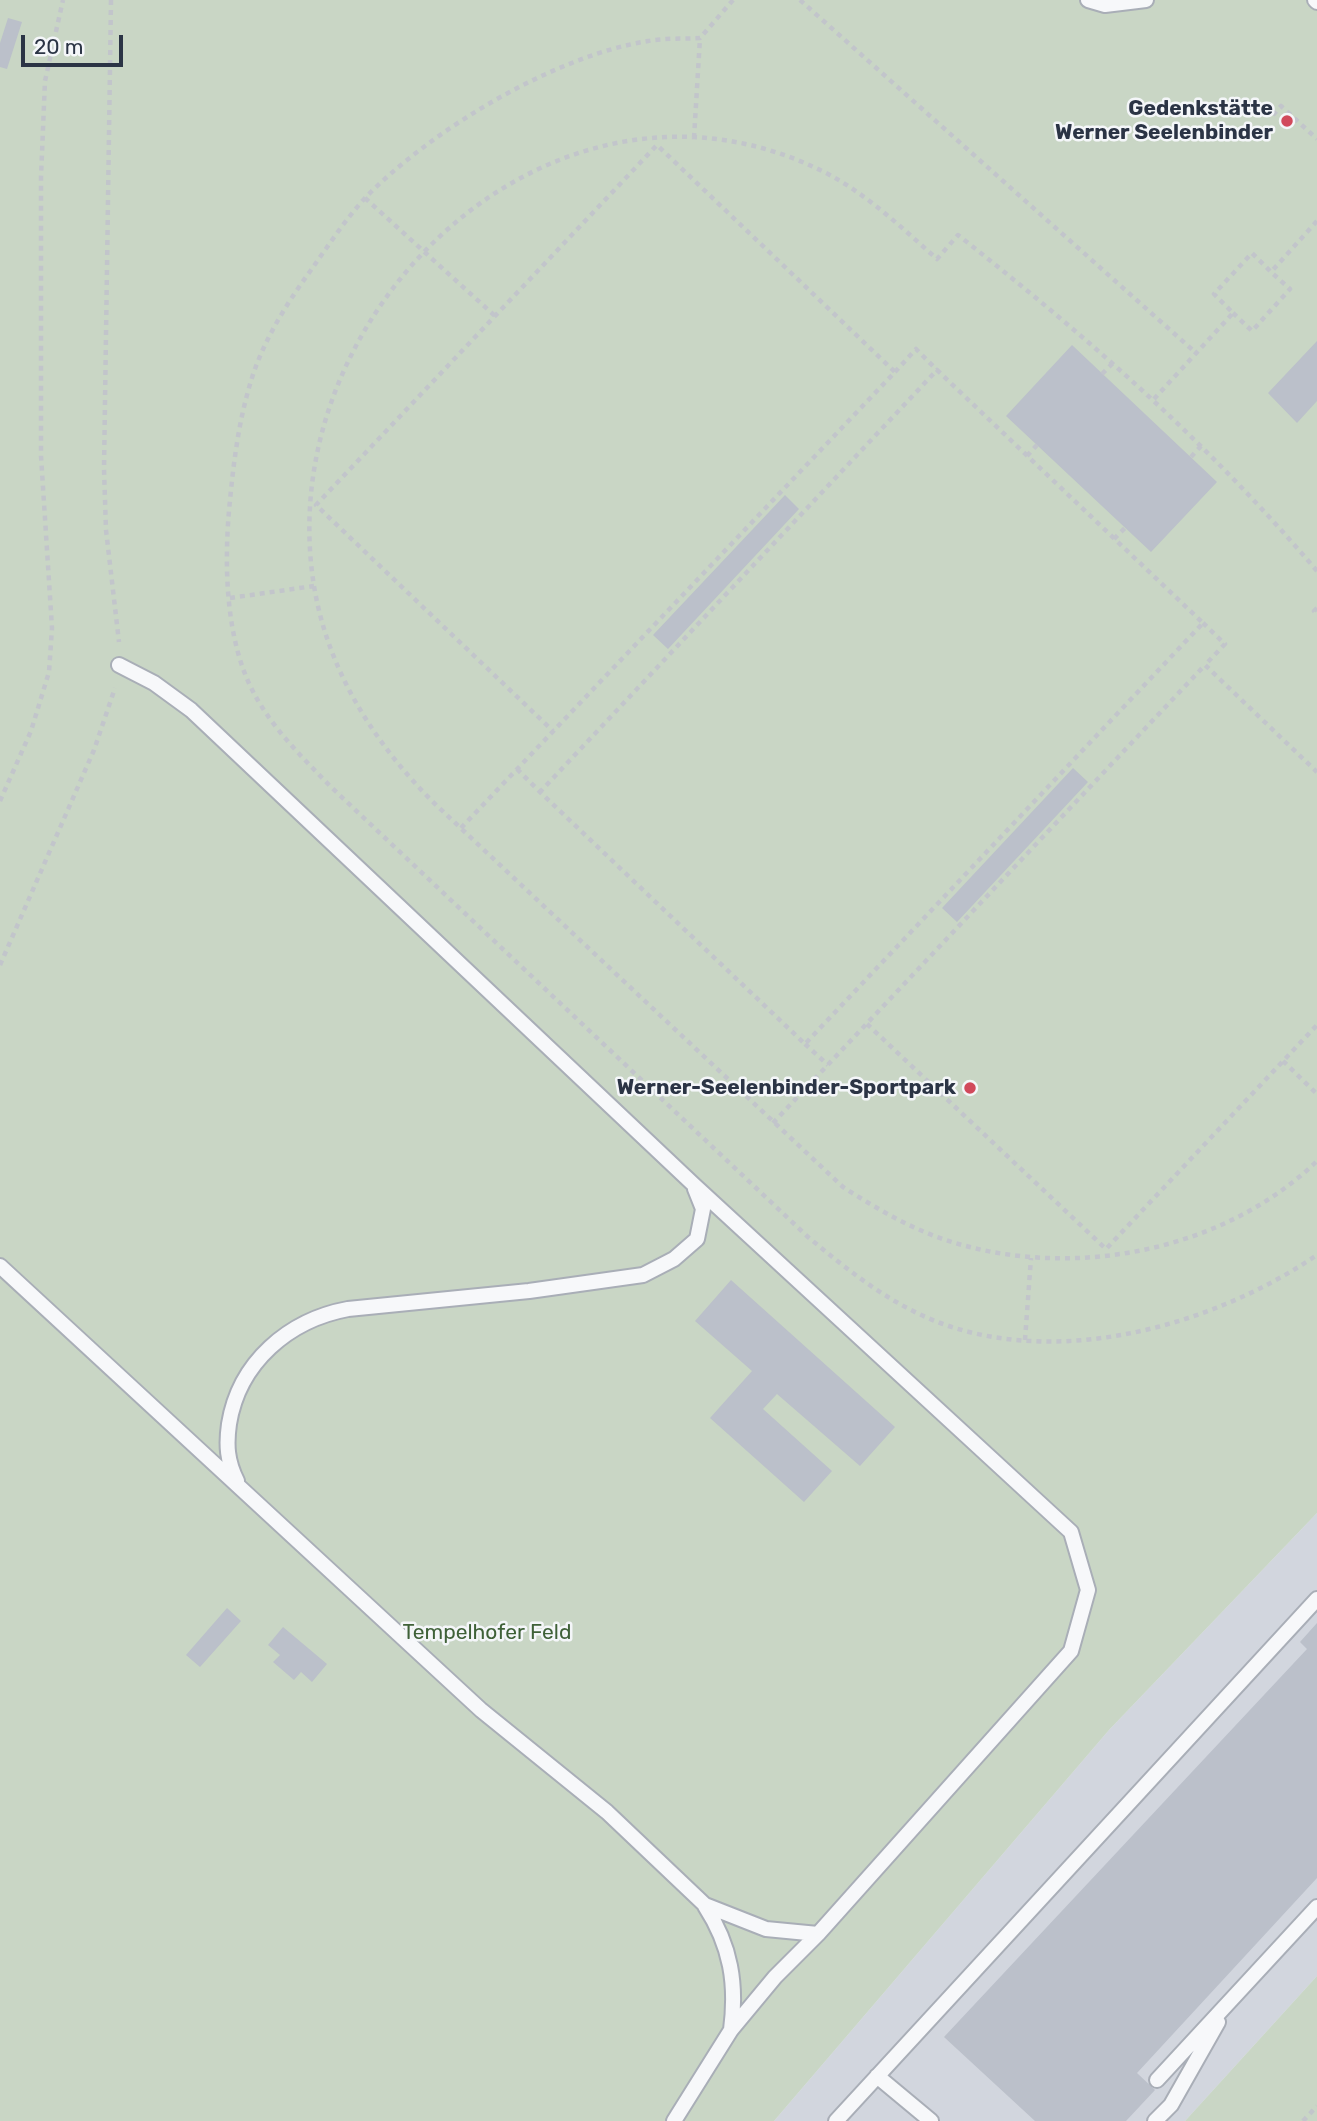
<!DOCTYPE html>
<meta charset="utf-8">
<style>
body{margin:0}
#map{position:relative;width:1317px;height:2121px;overflow:hidden;background:#e4e7ec;font-family:Rubik,sans-serif}
canvas{display:block}
.scale{position:absolute;left:21px;top:35px;width:102px;height:32px;box-sizing:border-box;border:4px solid #2b3445;border-top:0;padding-left:9px;font-size:21px;line-height:24px;white-space:nowrap;color:#2b3445;-webkit-text-stroke:5px #f4f6f9;paint-order:stroke}
</style>
<div id="map">
<canvas width="1317" height="2121"></canvas>
<div class="scale">20 m</div>
</div>
<script>
const g = document.querySelector('canvas').getContext('2d');
g.lineJoin = 'round';
function fill(path, color) { g.fillStyle = color; g.fill(path, 'evenodd'); }
function strokePath(path, color, width, dash) { g.strokeStyle = color; g.lineWidth = width; g.lineCap = dash ? 'butt' : 'round'; g.setLineDash(dash || []); g.stroke(path); }
function label(font, color, halo, rows, align = 'center') {
  g.font = font + ' Rubik,sans-serif'; g.lineWidth = 5; g.setLineDash([]); g.textBaseline = 'middle'; g.strokeStyle = halo; g.fillStyle = color; for (const [text, x, y, turn = 0] of rows) {
    g.save(); g.translate(x, y); g.rotate((+turn || 0) * Math.PI / 180); g.textAlign = isNaN(turn) ? turn : align; if (halo) g.strokeText(text, 0, 0); g.fillText(text, 0, 0); g.restore();
  }
}
fill(new Path2D(`
 M1317 1513V1976L1185 2121H774L1109 1730Z`), '#d2d6de');
fill(new Path2D(`
 M0 0H1317V1513L1109 1730 774 2121H0Z
 M1317 1976V2121H1185Z`), '#c9d6c5');
fill(new Path2D(`
 M8 18 22 22 7 69 0 67V43Z
 M1317 341V401L1297 423 1268 393Z
 M1072 345 1217 482 1151 552 1006 416Z
 M785 495 799 509 668 649 653 635Z
 M1073 768 1088 782 957 922 942 908Z
 M731 1280 895 1427 860 1466 777 1394 763 1409 832 1471 804 1502 710 1418 752 1371 695 1321Z
 M227 1608 241 1621 200 1667 186 1655Z
 M1317 1623V1878L1137 2073 1155 2090 1126 2121H1035L944 2037 1307 1649 1300 1642Z
 M283 1627 327 1664 312 1682 301 1672 294 1680 273 1662 280 1655 268 1645Z`), '#bbc0ca');
const lane = new Path2D(`
 M1088 0 1105 5 1146 0
 M1315 0 1317 2
 M119 665 154 683 191 710 693 1184 1071 1532 1088 1590 1071 1651 818 1934 775 1977 731 2030 674 2121
 M0 1266 481 1710 607 1812 705 1905 766 1929 818 1934
 M237 1481C227 1461 226 1445 229 1424 239 1362 289 1320 348 1309L529 1291 643 1275 674 1259 697 1239 703 1209 695 1189
 M705 1906C731 1946 737 1984 731 2030
 M877 2076 931 2121
 M1157 2080 1317 1907
 M836 2121 1317 1599
 M1155 2121 1171 2105 1218 2022`);
strokePath(lane, '#a9aeb7', 18);
strokePath(new Path2D(`
 M111 0 104 469 106 530 119 642
 M733 0 700 38C683 39 665 38 648 41 554 56 431 130 365 198 345 220 328 246 311 270 287 303 263 341 251 381 238 423 233 467 229 511 224 569 226 645 256 697 275 731 303 758 330 786L808 1237C843 1266 876 1293 917 1313 1042 1374 1208 1329 1317 1255
 M800 0 1196 353
 M1273 115 1281 106 1317 139
 M694 138 700 38
 M365 198 495 316
 M1233 313 1252 331 1290 289 1271 272
 M895 372 916 349 937 370
 M1102 374 1113 363
 M1154 399 1233 313 1214 294 1252 253 1271 272 1317 221
 M1027 456 1037 445
 M1191 457 1201 446
 M1114 539 1125 528
 M1317 571C1208 443 1090 339 958 235L937 259C902 228 869 196 828 174 559 35 269 310 314 586 328 671 374 743 434 803L843 1187C877 1209 913 1230 952 1242 1074 1280 1224 1251 1317 1161
 M230 598 314 586
 M1317 608 1314 611 1317 614
 M1203 623 1225 644 1205 665
 M517 769 540 792 805 1044 1203 623 937 370 540 792
 M0 801 31 731 49 672 52 628 41 456V177L45 81 63 0
 M461 828 895 372 657 145 316 505 553 731
 M0 965 94 750 115 688
 M867 1024 1106 1249 1317 1025
 M805 1044 828 1065
 M1283 1061 1317 1094
 M773 1123 1205 665 1317 772
 M1025 1340 1031 1258
 M1303 2121 1317 2106`), '#c2c5cb', 4.5, [5, 5]);
strokePath(lane, '#f7f8fa', 14);
for (const [x, y, r, color] of [
 [1287,121,7,"#d1495b"],
 [970,1088,7,"#d1495b"]
]) { const dot = new Path2D(); dot.arc(x, y, r, 0, 2 * Math.PI); g.fillStyle = color; g.fill(dot); strokePath(dot, '#f4f6f9', 2.5); }
label('bold 21px', '#2b3445', '#f4f6f9', [
 ["Gedenkstätte",1273,109],
 ["Werner Seelenbinder",1273,133],
 ["Werner-Seelenbinder-Sportpark",956,1088]
], 'right');
label('21px', '#3f6138', '#f4f6f9', [
 ["Tempelhofer Feld",487,1633]
]);
</script>
